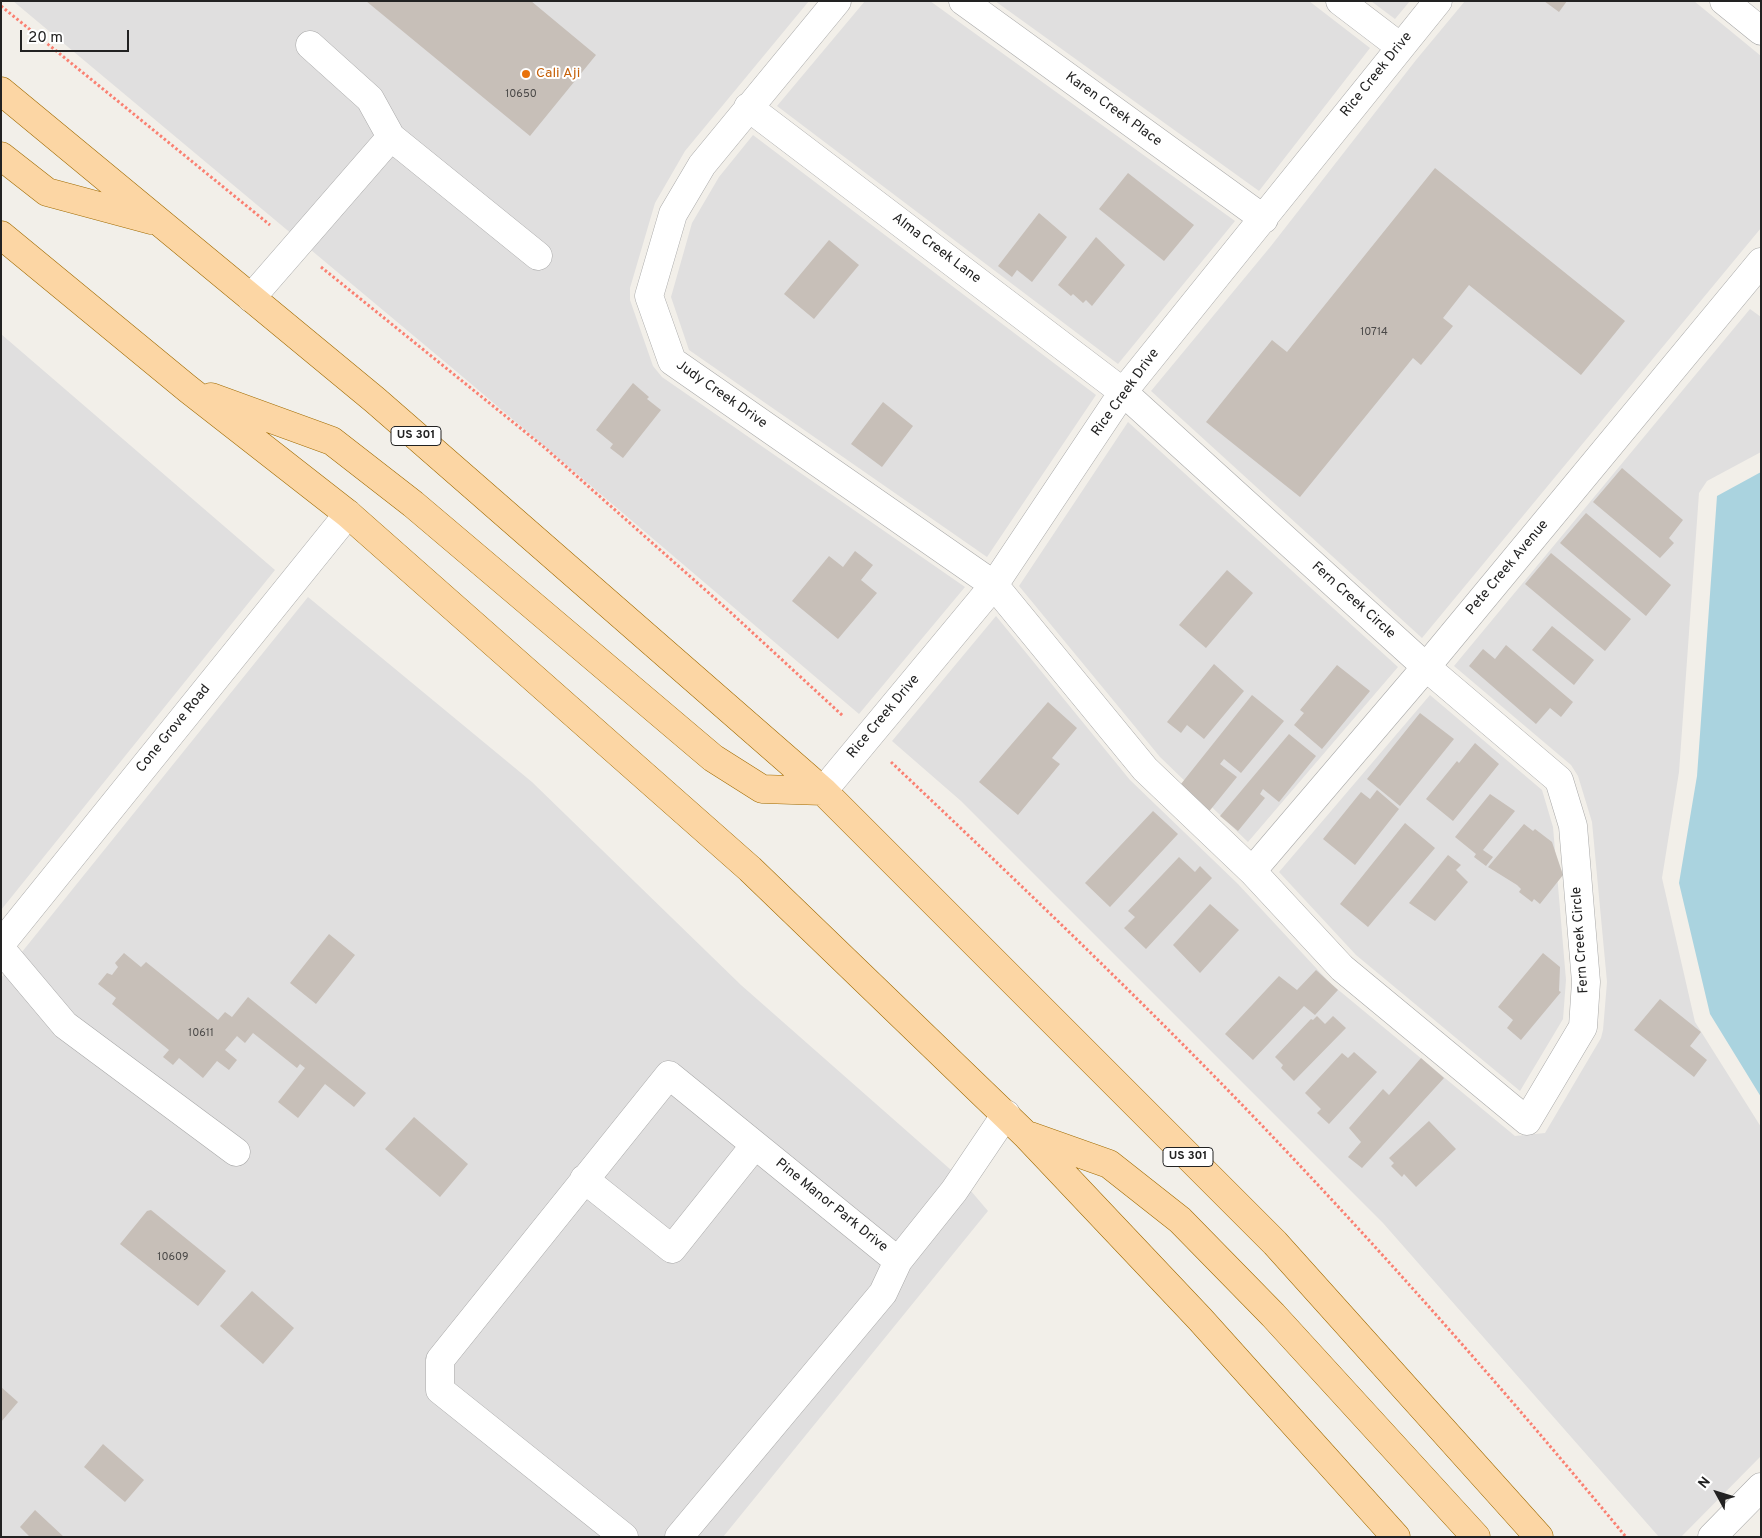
<!DOCTYPE html>
<style>
body{margin:0}
#map{position:relative;width:1762px;height:1538px;overflow:hidden;background:#f2efe9;font-family:Overpass,sans-serif}
canvas{display:block}
.frame{position:absolute;inset:0;border:2px solid #222;pointer-events:none}
.north{position:absolute;left:1692px;top:1468px;width:50px;height:50px;-webkit-text-stroke:4px #fff;paint-order:stroke;rotate:309deg;font-size:14px;font-weight:700;line-height:20px;text-align:center;color:#222}
.north::after{content:'';display:block;margin:auto;width:18px;height:22px;background:#222;clip-path:polygon(50% 0,100% 100%,50% 72%,0 100%)}
.scale{position:absolute;left:20px;top:30px;width:109px;height:22px;box-sizing:border-box;border:2px solid #222;border-top:0;padding-left:6px;font-size:15px;line-height:18px;white-space:nowrap;color:#222;-webkit-text-stroke:4px #fff;paint-order:stroke}
</style>
<div id="map">
<canvas width="1762" height="1538"></canvas>
<div class="frame"></div>
<div class="north">N</div>
<div class="scale">20 m</div>
</div>
<script>
const g = document.querySelector('canvas').getContext('2d');
g.lineJoin = 'round';
function fill(path, color) { g.fillStyle = color; g.fill(path, 'evenodd'); }
function strokePath(path, color, width, dash) { g.strokeStyle = color; g.lineWidth = width; g.lineCap = dash ? 'butt' : 'round'; g.setLineDash(dash || []); g.stroke(path); }
function label(font, color, halo, rows, align = 'center') {
  g.font = font + ' Overpass,sans-serif'; g.lineWidth = 4; g.setLineDash([]); g.textBaseline = 'middle'; g.strokeStyle = halo; g.fillStyle = color; for (const [text, x, y, turn = 0] of rows) {
    g.save(); g.translate(x, y); g.rotate((+turn || 0) * Math.PI / 180); g.textAlign = isNaN(turn) ? turn : align; if (halo) g.strokeText(text, 0, 0); g.fillText(text, 0, 0); g.restore();
  }
}
fill(new Path2D(`
 M13 1H809L685 151 655 203 630 288V300L653 366 662 377 965 587 859 714 463 377Z
 M865 1H930L1235 221 1118 364 777 106Z
 M995 1H1309L1370 48 1259 191Z
 M1371 1H1410L1395 19Z
 M1465 1H1694L1761 56V228L1422 638 1151 391 1271 246 1416 60Z
 M753 135 1096 395 987 557 689 350 671 297 692 223 719 177Z
 M1750 309 1761 317V452L1707 481 1699 493 1679 772 1662 878 1695 1022 1761 1127V1456L1681 1537H1659L1383 1223 961 801 892 741 996 616 1130 780 1238 884 1330 983 1515 1136 1545 1133 1601 1038 1603 1030 1607 982 1592 822 1578 776 1571 765 1454 666Z
 M1 334 275 570 1 910Z
 M1128 422 1398 667 1248 842 1160 757 1019 586Z
 M308 597 532 782 741 985 959 1177 988 1211 723 1537H1V978Z
 M1430 695 1542 790 1553 827 1566 980 1563 1019 1520 1091 1356 955 1279 872Z`), '#e0dfdf');
fill(new Path2D(`
 M1761 472V1097L1710 1014 1679 883 1697 776 1717 496Z`), '#aad3df');
fill(new Path2D(`
 M366 1H531L596 55 530 136Z
 M1544 1H1567L1559 12Z
 M1435 168 1625 321 1581 375 1469 285 1443 318 1453 326 1421 365 1413 358 1300 497 1206 422 1272 340 1287 352Z
 M1128 173 1194 225 1164 261 1099 209Z
 M1039 213 1067 237 1032 282 1017 270 1012 277 998 266Z
 M1096 237 1125 265 1092 306 1086 300 1083 303 1073 294 1071 296 1058 285Z
 M829 240 859 265 814 319 784 294Z
 M633 383 649 397 647 399 661 410 623 458 610 448 613 444 596 430Z
 M883 402 913 426 882 467 851 444Z
 M1622 468 1683 520 1669 538 1674 543 1660 558 1593 502Z
 M1586 513 1671 585 1646 616 1560 543Z
 M855 551 873 565 861 580 877 593 838 639 792 601 829 556 843 567Z
 M1551 553 1631 619 1605 651 1525 584Z
 M1227 570 1253 593 1206 648 1179 625Z
 M1552 626 1594 660 1574 685 1532 650Z
 M1506 645 1573 702 1561 717 1550 708 1536 724 1469 666 1483 649 1495 659Z
 M1214 664 1244 691 1204 739 1187 725 1181 733 1167 722Z
 M1337 665 1370 691 1322 749 1294 725 1304 713 1300 710Z
 M1252 695 1284 721 1241 773 1224 759 1220 764 1237 777 1207 814 1177 789Z
 M1048 702 1077 728 1052 758 1060 764 1018 815 979 782Z
 M1420 713 1454 739 1400 806 1367 779Z
 M1289 734 1316 756 1279 802 1263 789 1260 794 1265 798 1238 831 1220 816Z
 M1475 743 1499 764 1453 821 1426 799 1457 761 1459 763Z
 M1377 790 1399 809 1355 865 1323 839 1361 792 1370 799Z
 M1490 794 1515 811 1483 850 1493 857 1486 866 1474 857 1476 854 1455 837Z
 M1153 811 1178 834 1110 907 1085 883Z
 M1405 823 1435 848 1368 927 1340 904Z
 M1524 824 1533 831 1535 829 1552 842 1563 875 1540 904 1534 899 1532 902 1519 892 1521 889 1517 885 1488 867Z
 M1448 855 1461 865 1456 870 1468 882 1435 921 1409 903Z
 M1179 857 1195 872 1200 866 1212 878 1146 949 1124 928 1135 917 1128 911Z
 M1210 904 1239 930 1200 973 1173 945Z
 M329 934 355 955 316 1004 290 983Z
 M124 953 141 967 146 962 218 1020 225 1012 232 1017 248 997 366 1093 354 1107 325 1084 298 1118 278 1102 305 1068 300 1064 297 1068 253 1033 245 1043 237 1036 225 1050 237 1060 229 1070 217 1061 203 1078 179 1058 173 1065 163 1057 169 1050 112 1004 116 998 98 984 107 973 112 975 118 967 115 963Z
 M1543 953 1560 967 1559 991 1561 992 1521 1040 1507 1028 1513 1020 1498 1007Z
 M1316 970 1338 990 1315 1015 1304 1006 1253 1060 1225 1034 1279 976 1297 990Z
 M1660 999 1701 1032 1690 1046 1707 1060 1694 1077 1634 1030Z
 M1317 1016 1325 1024 1333 1016 1346 1028 1294 1081 1281 1068 1283 1065 1275 1057 1311 1019 1313 1020Z
 M1354 1052 1377 1072 1329 1124 1317 1113 1321 1109 1305 1093 1342 1053 1348 1058Z
 M1421 1058 1444 1078 1362 1168 1348 1157 1361 1142 1349 1128 1383 1089 1389 1095Z
 M414 1117 468 1164 440 1197 385 1149Z
 M1429 1121 1456 1149 1416 1187 1404 1174 1402 1177 1391 1166 1394 1163 1389 1158Z
 M151 1210 226 1271 198 1306 120 1244 147 1211Z
 M252 1291 294 1328 263 1364 220 1326Z
 M1 1387 18 1402 1 1422Z
 M103 1444 144 1480 125 1502 84 1467Z
 M35 1510 64 1537H30L20 1527Z`), '#c7bfb8');
const minor = new Path2D(`
 M963 1 1264 219
 M1340 1 1399 46
 M1724 1 1761 31
 M748 107 1123 392 1426 667 1559 780 1573 826 1586 982 1583 1027 1527 1121 1342 968 1252 871 1145 769 994 585 672 361 649 296 673 214 702 165 837 1
 M391 137 538 256
 M251 298 391 137 370 99 310 45
 M823 791 994 585 1123 392 1438 1
 M1252 871 1426 667 1761 262
 M1 944 348 514
 M1 949 65 1025 236 1152
 M584 1179 672 1249 755 1145
 M624 1537 440 1390V1360L669 1075 898 1261 954 1191 1006 1114
 M679 1537 883 1293 898 1261
 M1712 1537 1761 1487`);
const major = new Path2D(`
 M1 91 375 400 823 791 1275 1243 1539 1537
 M1 156 47 192 151 220
 M1 235 188 389 348 514 750 869 1026 1135 1200 1319 1396 1537
 M211 397 332 441 413 504 713 758 762 789 823 791
 M1030 1136 1109 1164 1180 1220 1273 1315 1476 1537`);
strokePath(minor, '#a9a9a9', 29);
strokePath(major, '#a06b00', 29);
strokePath(new Path2D(`
 M1 6 270 225
 M321 267 545 448 728 610 843 716
 M891 762C1026 890 1161 1018 1289 1154 1405 1277 1518 1406 1626 1537`), '#fa8072', 3, [2.5, 2.5]);
strokePath(minor, '#fff', 28);
strokePath(major, '#fcd6a4', 28);
for (const [x, y, r, color] of [
 [526,74,5,"#e8710a"]
]) { const dot = new Path2D(); dot.arc(x, y, r, 0, 2 * Math.PI); g.fillStyle = color; g.fill(dot); strokePath(dot, '#fff', 2); }
label('11px', '#4b4948', null, [
 ["10650",521,95],
 ["10714",1374,333],
 ["10611",201,1034],
 ["10609",173,1258]
]);
for (const [x, y, w] of [
 [416,436,50],
 [1188,1157,50]
]) { const box = new Path2D(); box.roundRect(x - w / 2, y - 9.5, w, 19, 4); g.fillStyle = '#fff'; g.fill(box); strokePath(box, '#222', 1); }
label('bold 12px', '#222', null, [
 ["US 301",416,436],
 ["US 301",1188,1157]
]);
label('14px', '#c56008', '#fff', [
 ["Cali Aji",536,74]
], 'left');
label('14px', '#222', '#fff', [
 ["Rice Creek Drive",1377,75,-51],
 ["Karen Creek Place",1113,110,36],
 ["Alma Creek Lane",936,249,37],
 ["Rice Creek Drive",1126,393,-54],
 ["Judy Creek Drive",721,395,35],
 ["Pete Creek Avenue",1508,568,-50],
 ["Fern Creek Circle",1353,601,42],
 ["Rice Creek Drive",884,717,-50],
 ["Cone Grove Road",174,729,-51],
 ["Fern Creek Circle",1581,940,-94],
 ["Pine Manor Park Drive",831,1206,39]
]);
</script>
